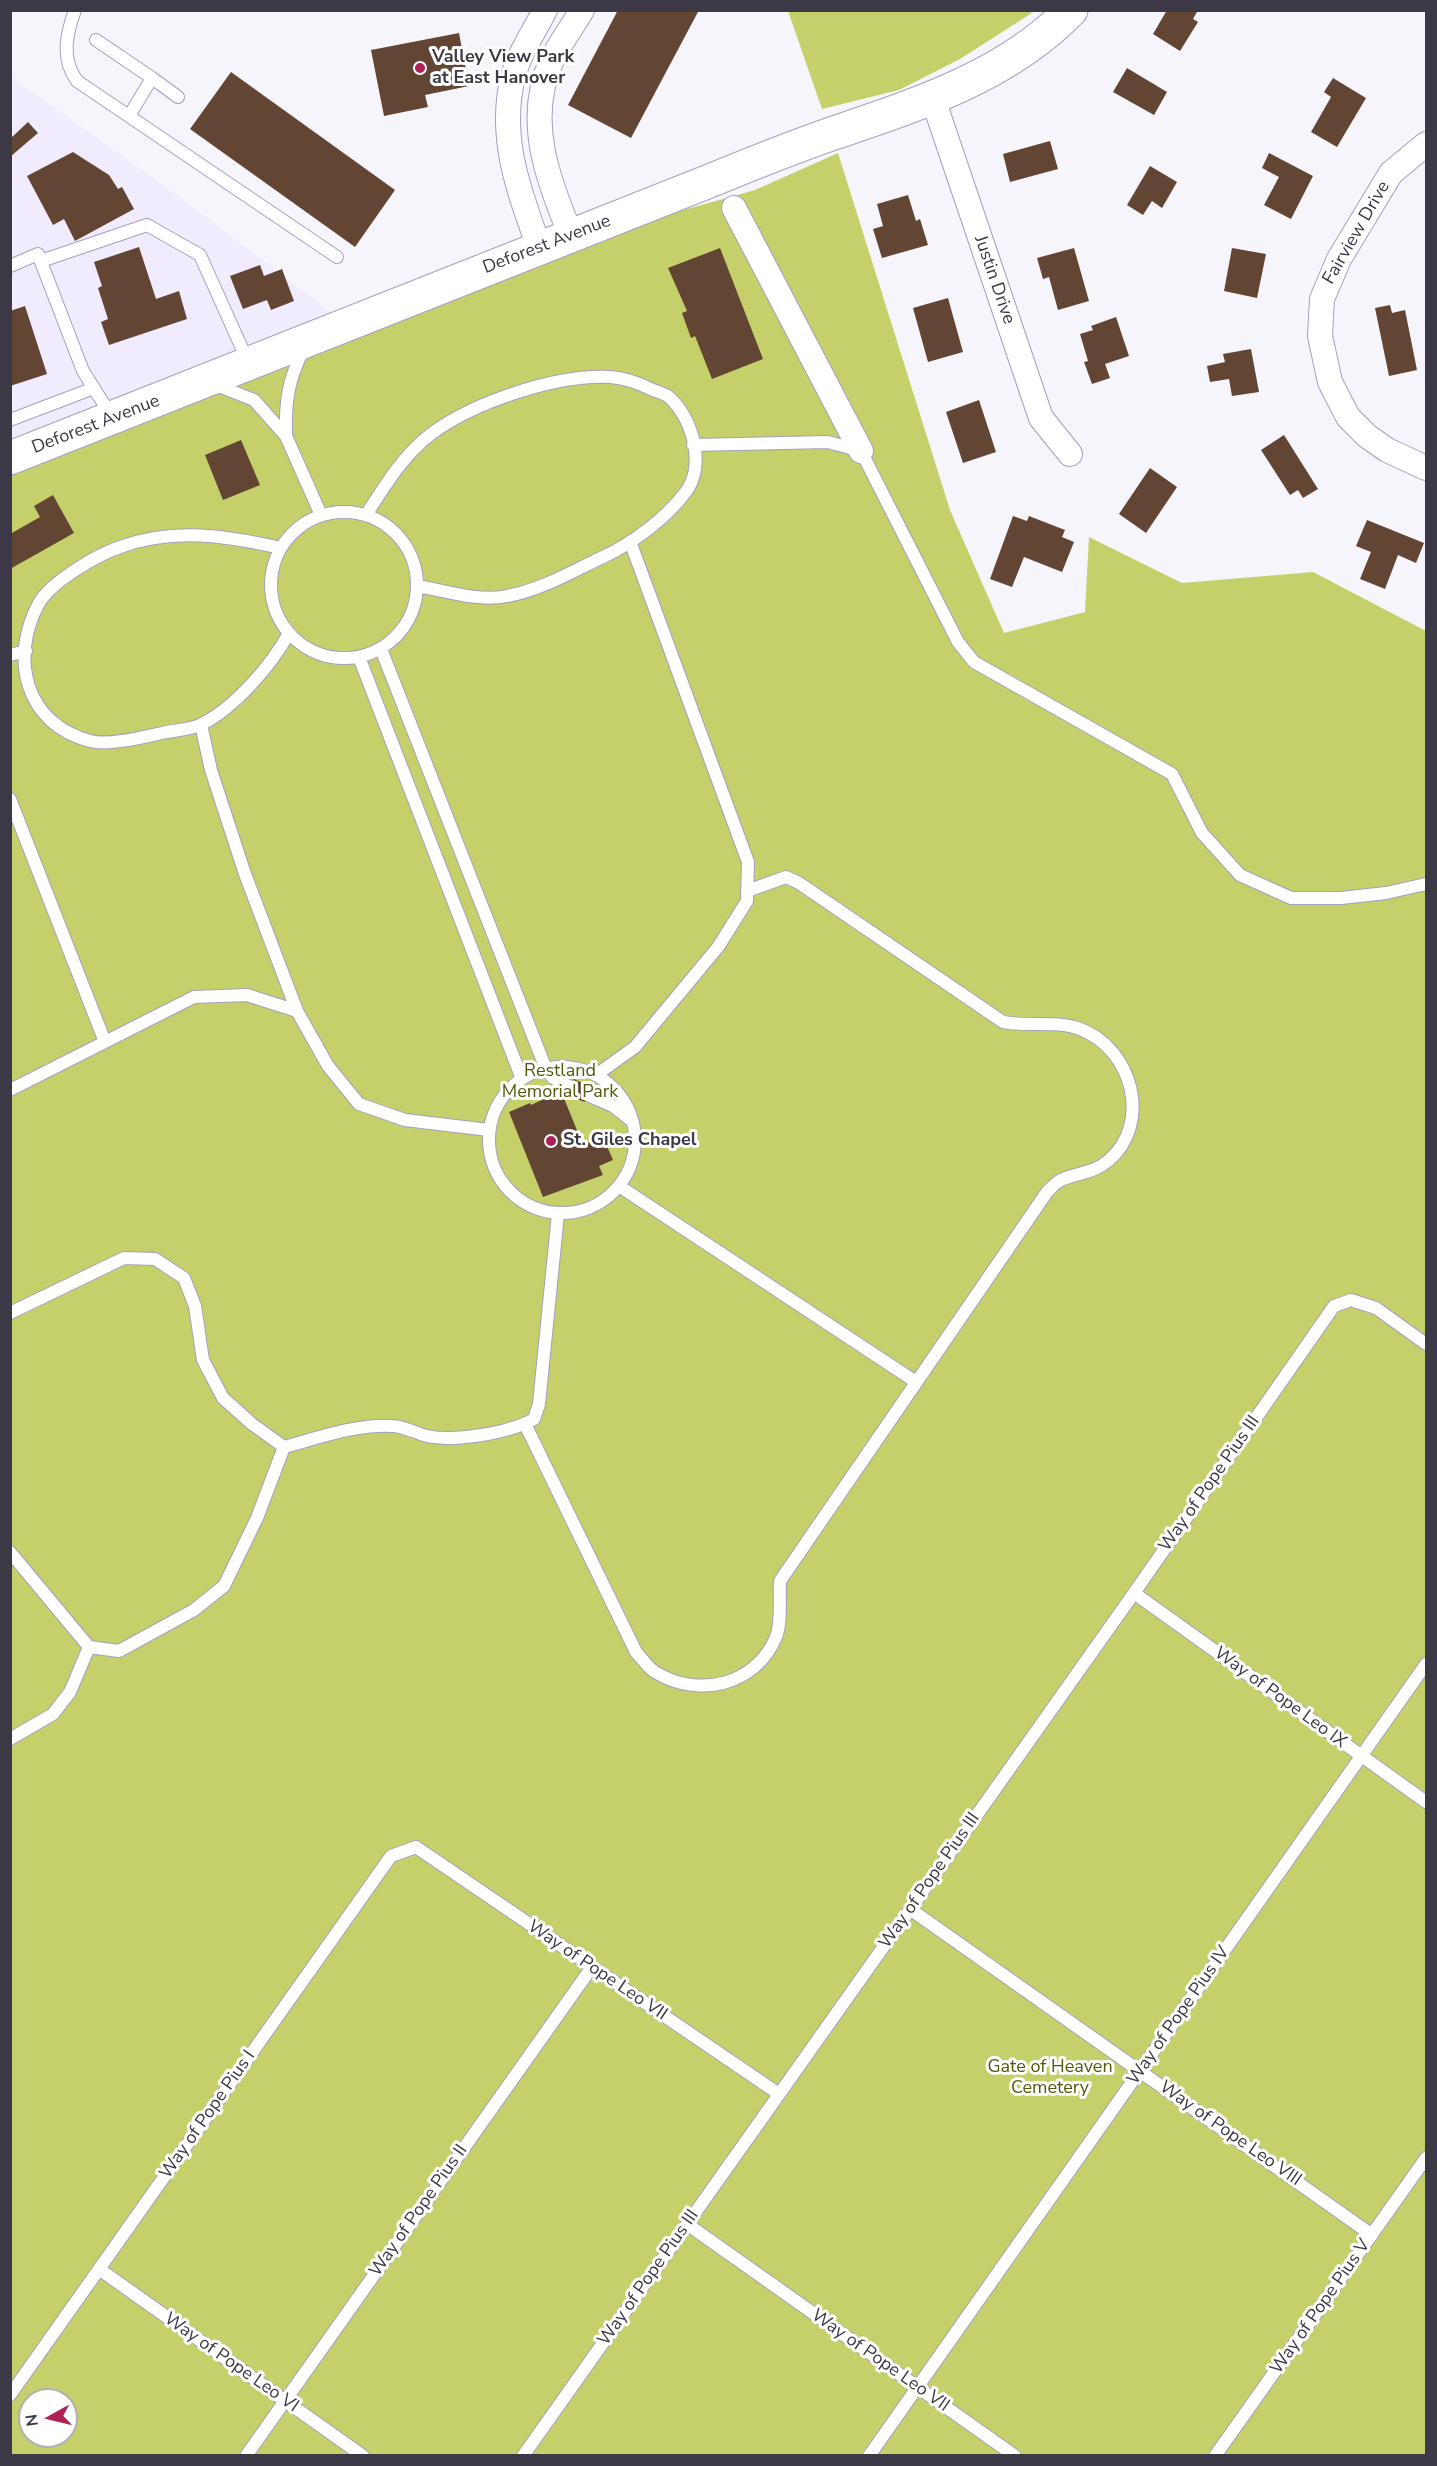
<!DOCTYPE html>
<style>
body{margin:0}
#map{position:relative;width:1437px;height:2466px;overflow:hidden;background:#f7f5fc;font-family:"Nunito Sans",sans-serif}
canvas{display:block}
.frame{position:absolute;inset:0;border:12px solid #3c3846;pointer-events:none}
.north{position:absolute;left:18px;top:2388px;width:60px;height:60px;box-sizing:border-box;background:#fff;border:2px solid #b1afb5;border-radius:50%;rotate:262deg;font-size:16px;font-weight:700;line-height:24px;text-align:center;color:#3c3846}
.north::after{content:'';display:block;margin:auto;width:21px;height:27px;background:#af2058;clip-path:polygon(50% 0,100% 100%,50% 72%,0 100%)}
</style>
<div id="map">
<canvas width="1437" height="2466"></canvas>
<div class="frame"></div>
<div class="north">N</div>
</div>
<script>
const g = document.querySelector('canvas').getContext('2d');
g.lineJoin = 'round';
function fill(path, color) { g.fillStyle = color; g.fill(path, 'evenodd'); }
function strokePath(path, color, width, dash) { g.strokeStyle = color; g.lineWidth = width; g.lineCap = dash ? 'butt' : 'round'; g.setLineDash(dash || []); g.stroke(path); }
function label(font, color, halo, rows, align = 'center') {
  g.font = font + ' "Nunito Sans",sans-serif'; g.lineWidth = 6; g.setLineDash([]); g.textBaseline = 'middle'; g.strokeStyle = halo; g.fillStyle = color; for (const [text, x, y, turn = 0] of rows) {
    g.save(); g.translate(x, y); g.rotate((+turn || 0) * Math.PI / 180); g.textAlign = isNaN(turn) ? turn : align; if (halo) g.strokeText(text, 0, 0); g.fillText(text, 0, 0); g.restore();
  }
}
fill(new Path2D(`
 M11 77 180 197 349 326 11 455Z`), '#f0ecfd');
fill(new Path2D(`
 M1029 11 1032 13 960 59 899 90 822 109 788 11Z
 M838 153 950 510 1004 633 1085 612 1089 537 1182 583 1313 572 1426 631V2455L11 2456V455L522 255 755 190ZM30 2400H66V2436H30Z`), '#c6d06a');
fill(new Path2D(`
 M618 10H699L631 138 568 105Z
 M1167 10H1198L1193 19 1198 22 1180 51 1153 34Z
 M459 33 469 86 425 95 428 107 384 116 371 50Z
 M1127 68 1167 92 1154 115 1113 92Z
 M231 72 395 190 355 247 190 129Z
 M1333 78 1366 98 1337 147 1311 132 1331 97 1324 92Z
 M28 122 38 133 10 157V139Z
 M1050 141 1058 169 1010 182 1003 154Z
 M73 152 109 175 118 189 122 187 134 209 75 241 64 219 53 225 27 176Z
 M1269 153 1313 176 1291 219 1264 205 1279 177 1262 168Z
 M1150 166 1177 182 1162 208 1152 201 1143 215 1127 205Z
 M908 195 916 221 920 219 928 245 882 258 873 229 883 226 877 204Z
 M139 247 156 299 179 291 187 319 109 345 101 322 108 319 98 288 102 286 94 262Z
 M720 248 763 359 712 379 695 336 691 338 682 313 687 311 668 268Z
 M1074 248 1089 301 1058 310 1049 277 1043 279 1037 258Z
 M1232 248 1266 254 1257 298 1224 291Z
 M260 265 264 276 282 269 294 301 271 310 267 300 243 309 230 276Z
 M948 298 963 352 928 362 913 308Z
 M1390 305 1392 313 1405 310 1417 370 1389 376 1375 308Z
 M25 306 47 374 10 386V311Z
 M1116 317 1129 356 1105 364 1110 378 1092 384 1084 362 1088 361 1080 334 1093 330 1091 326Z
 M1251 349 1259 392 1232 396 1229 379 1210 382 1207 366 1225 362 1223 354Z
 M979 400 996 452 963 463 946 412Z
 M1284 435 1318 489 1303 498 1298 490 1290 495 1261 450Z
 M241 440 260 485 223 500 205 455Z
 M1150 468 1177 487 1146 533 1119 514Z
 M53 495 74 533 10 569V534L40 517 34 506Z
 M1013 516 1027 521 1029 516 1065 530 1062 537 1074 542 1062 572 1024 557 1012 587 990 579Z
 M1367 520 1424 543 1416 563 1398 555 1385 589 1360 579 1371 552 1356 546Z
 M572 1078 594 1089 588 1088 583 1092 585 1102 565 1095 577 1089 576 1082Z
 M561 1091 583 1145 603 1137 613 1160 599 1166 603 1175 543 1197 509 1112 530 1103 531 1105Z`), '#634534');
const lane = new Path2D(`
 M75 10C66 35 61 59 77 81L337 257
 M96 40 152 78
 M129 116 152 78 178 97
 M41 261 147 225 200 255 249 364
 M10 266 38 254 83 371 112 417
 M216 385 254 400 286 436 321 515
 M10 420 94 388
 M286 436C285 400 288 381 304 348
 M693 445 828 442 861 451 958 642 974 662 1172 774 1202 833 1240 875 1291 898H1341L1386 893 1426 884
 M271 585a73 73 0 1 1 146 0a73 73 0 1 1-146 0Z
 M366 515C384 487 404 454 431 434 474 402 557 374 610 377 626 378 639 383 653 390 658 392 666 394 670 398 693 419 706 466 685 493 665 519 633 543 603 557 573 571 541 590 507 596 479 602 445 591 418 586
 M281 548C227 536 174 527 120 547 97 555 52 581 39 603 9 658 25 724 90 741 108 746 144 737 162 733 174 730 191 730 202 724 235 707 271 666 289 633
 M381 649 546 1069 553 1078 569 1086
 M10 655 26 651
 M359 657 522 1079
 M201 725 211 770 245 874 297 1011 328 1066 359 1104 405 1120 489 1130
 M10 799 105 1042
 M489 1140a73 73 0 1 1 146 0a73 73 0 1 1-146 0Z
 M596 1075 635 1047 718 947 747 901 748 862 631 544
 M10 1090 194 997 247 995 297 1011
 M590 1096 613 1106 632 1121
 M619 1186 916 1382
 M10 1313 124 1258 155 1259 184 1278 195 1306 203 1360 223 1398 252 1424 284 1447 257 1518 224 1586 194 1610 119 1651 89 1647 10 1552
 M525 1424 636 1652C642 1658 648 1668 655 1672 699 1699 756 1685 776 1637 782 1622 779 1597 780 1581L1047 1192C1051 1188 1056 1182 1061 1180 1076 1173 1094 1173 1108 1161 1153 1123 1132 1048 1080 1029 1056 1020 1028 1027 1003 1022L799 883 786 877 747 891
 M284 1447C318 1438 356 1424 392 1426 403 1426 415 1433 427 1436 455 1442 509 1433 534 1419L539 1404 558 1214
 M1134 1593 1426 1802
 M10 1739 53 1714 70 1692 89 1647
 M910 1909 1372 2235
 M687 2224 1015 2456
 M99 2269 363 2456
 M10 2395 391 1856 416 1847 779 2094
 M246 2456 592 1967
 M523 2456 1134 1593 1334 1306 1351 1300 1376 1308 1426 1344
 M869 2456 1426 1664
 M1215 2456 1426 2158`);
const street = new Path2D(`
 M933 99 1041 418 1070 454
 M1426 144 1391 173 1339 259 1322 299 1320 336 1330 382 1348 417 1367 436 1387 450 1426 468
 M734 208 861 451
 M571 235C548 181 525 120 551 62 559 43 572 28 582 10
 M539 247C519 191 498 137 513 77 519 53 534 32 545 10`);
const secondary = new Path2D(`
 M10 458C245 367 478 272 712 180 751 164 791 148 831 134 916 105 1006 77 1071 10`);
strokePath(lane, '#a79ec0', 14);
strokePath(street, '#a79ec0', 26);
strokePath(secondary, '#a79ec0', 35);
strokePath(lane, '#fff', 12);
strokePath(street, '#fff', 24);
strokePath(secondary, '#fff', 33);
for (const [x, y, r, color] of [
 [420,68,6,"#af2058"],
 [551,1141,6,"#af2058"]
]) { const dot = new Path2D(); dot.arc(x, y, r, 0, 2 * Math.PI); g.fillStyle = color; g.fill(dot); strokePath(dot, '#fff', 2); }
label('bold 18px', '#3c3846', '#fff', [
 ["Valley View Park",432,58],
 ["at East Hanover",432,79],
 ["St. Giles Chapel",563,1141]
], 'left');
label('18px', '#3c3846', '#fff', [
 ["Fairview Drive",1357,233,-60],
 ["Deforest Avenue",547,245,-21],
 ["Justin Drive",994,280,71],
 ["Deforest Avenue",96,425,-21],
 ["Way of Pope Pius III",1210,1484,-55],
 ["Way of Pope Leo IX",1280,1698,36],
 ["Way of Pope Pius III",930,1881,-55],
 ["Way of Pope Leo VII",597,1971,34],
 ["Way of Pope Pius IV",1179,2016,-55],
 ["Way of Pope Pius I",208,2115,-55],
 ["Way of Pope Leo VIII",1230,2134,35],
 ["Way of Pope Pius II",419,2211,-55],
 ["Way of Pope Pius III",649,2278,-55],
 ["Way of Pope Pius V",1321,2307,-55],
 ["Way of Pope Leo VII",880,2361,35],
 ["Way of Pope Leo VI",231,2363,35]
]);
label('18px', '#54590a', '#fff', [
 ["Restland",560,1072],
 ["Memorial Park",560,1093],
 ["Gate of Heaven",1050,2068],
 ["Cemetery",1050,2089]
]);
</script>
